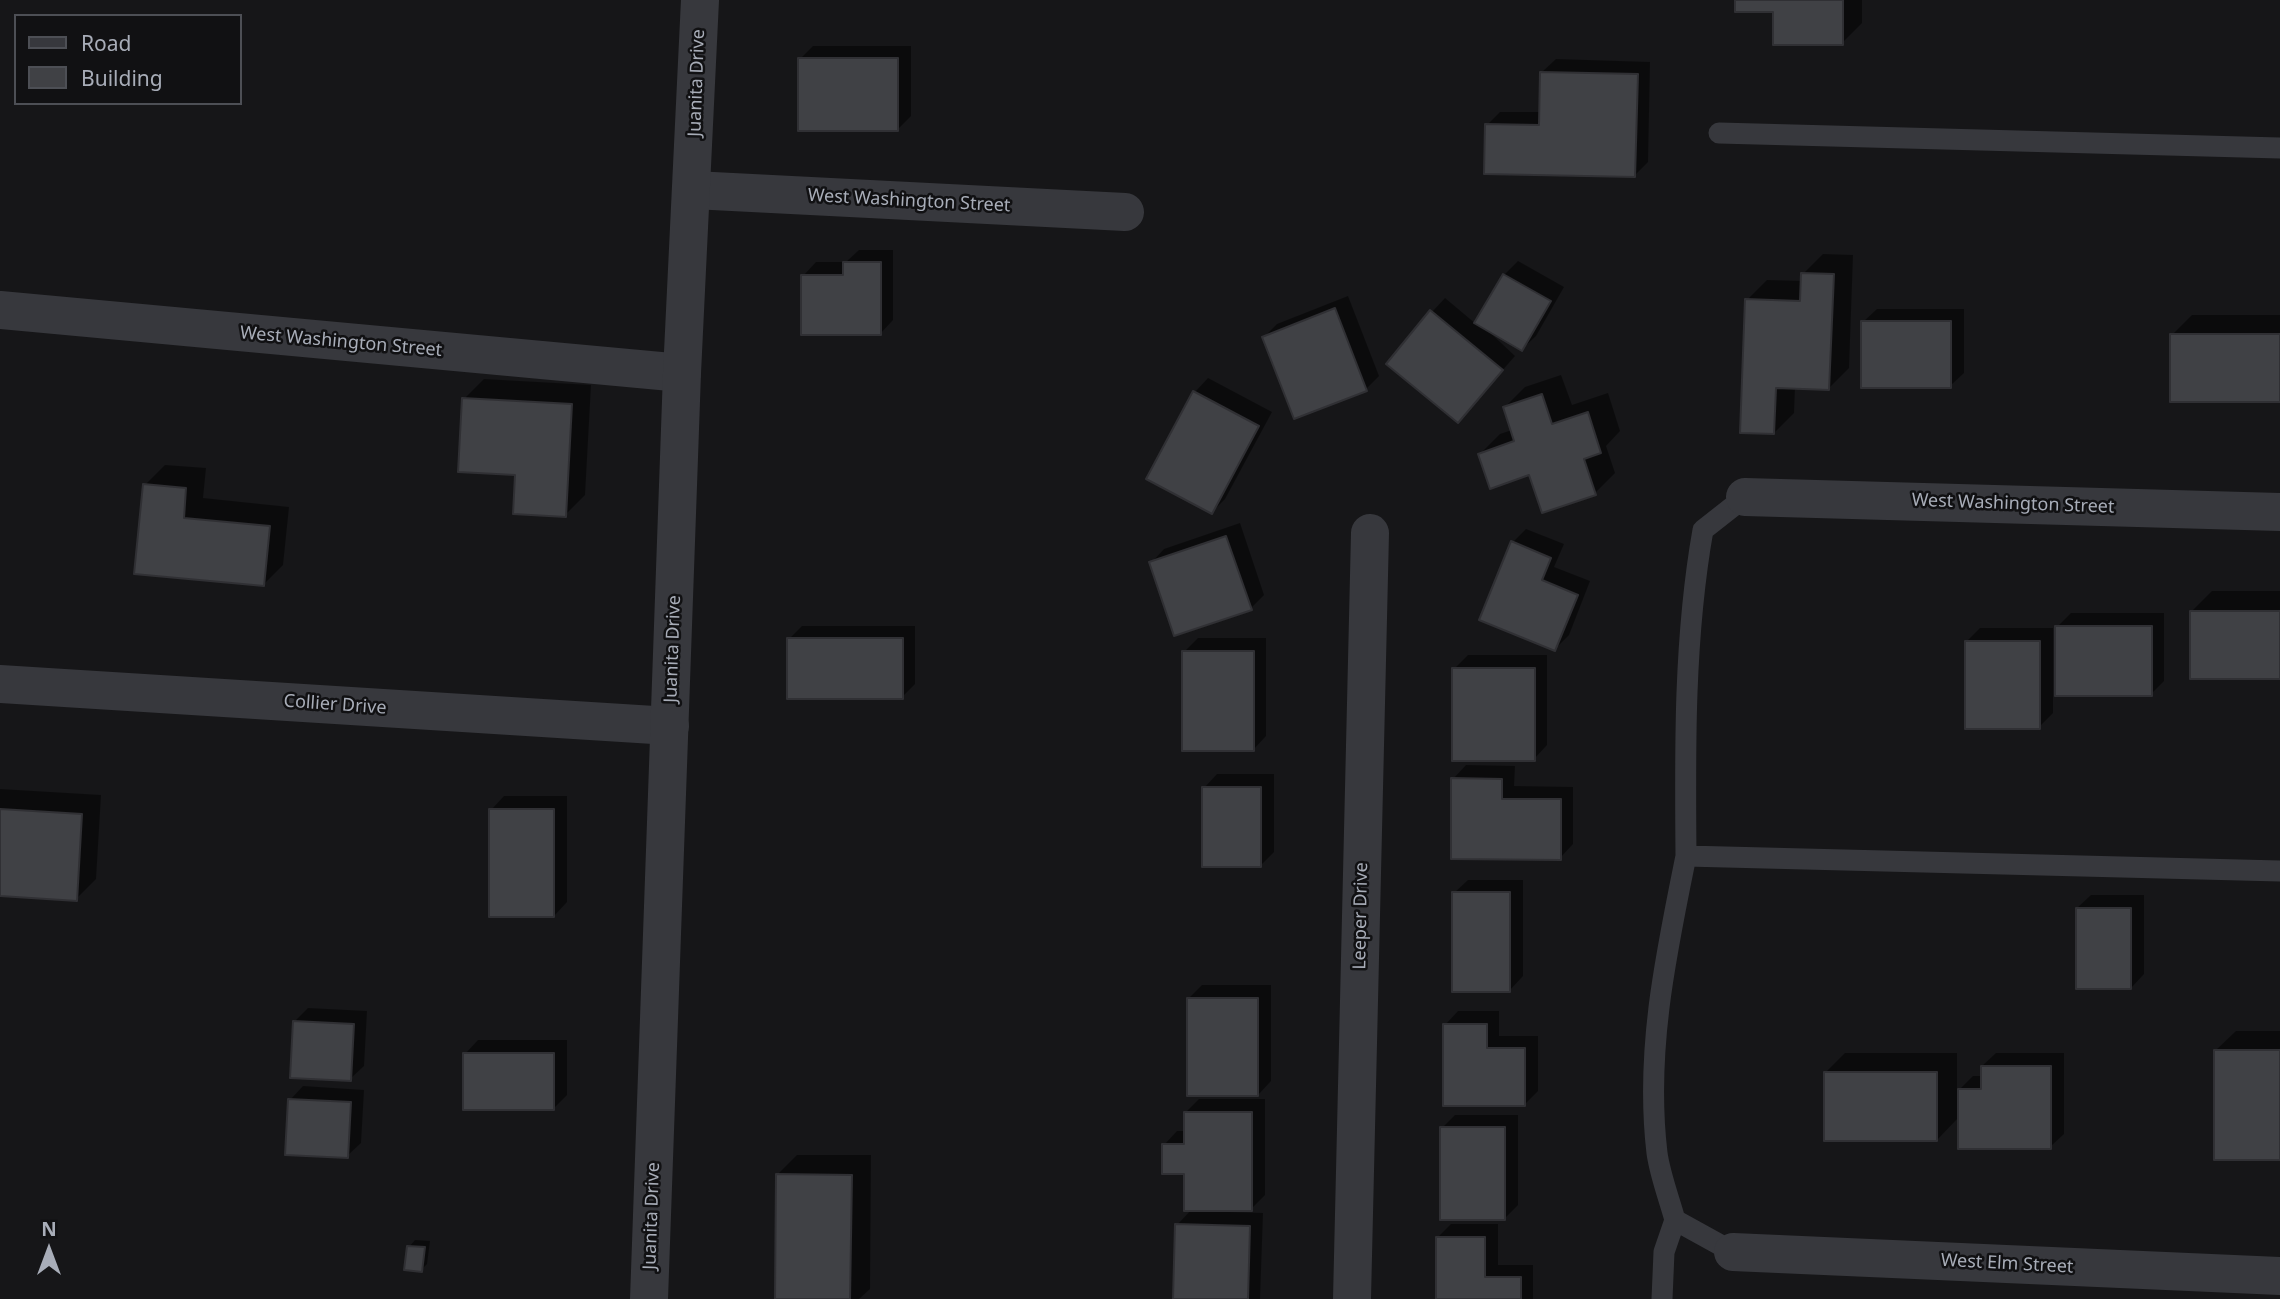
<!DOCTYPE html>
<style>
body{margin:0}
#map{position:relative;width:2280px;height:1299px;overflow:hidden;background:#161618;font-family:"Noto Sans",sans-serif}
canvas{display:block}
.legend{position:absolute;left:14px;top:14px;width:228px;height:91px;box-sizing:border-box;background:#111113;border:2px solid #4d4f55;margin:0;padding:9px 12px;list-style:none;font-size:21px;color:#a8adb8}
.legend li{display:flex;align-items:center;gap:14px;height:35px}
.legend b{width:35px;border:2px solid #4d4f55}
.north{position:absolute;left:14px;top:1215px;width:70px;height:70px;-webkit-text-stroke:5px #111113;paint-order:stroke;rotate:0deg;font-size:19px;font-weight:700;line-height:28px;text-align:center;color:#a8adb8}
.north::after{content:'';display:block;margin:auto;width:24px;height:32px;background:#a8adb8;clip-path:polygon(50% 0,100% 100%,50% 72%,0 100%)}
</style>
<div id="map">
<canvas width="2280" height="1299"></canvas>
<ul class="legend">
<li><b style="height:9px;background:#37383d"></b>Road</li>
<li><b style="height:19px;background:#404145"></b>Building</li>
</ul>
<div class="north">N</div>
</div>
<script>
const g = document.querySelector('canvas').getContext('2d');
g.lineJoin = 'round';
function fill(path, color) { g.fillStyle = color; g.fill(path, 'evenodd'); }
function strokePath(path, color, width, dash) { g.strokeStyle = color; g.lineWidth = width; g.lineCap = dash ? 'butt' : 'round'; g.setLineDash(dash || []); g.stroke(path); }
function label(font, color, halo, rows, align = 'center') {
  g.font = font + ' "Noto Sans",sans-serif'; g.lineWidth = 5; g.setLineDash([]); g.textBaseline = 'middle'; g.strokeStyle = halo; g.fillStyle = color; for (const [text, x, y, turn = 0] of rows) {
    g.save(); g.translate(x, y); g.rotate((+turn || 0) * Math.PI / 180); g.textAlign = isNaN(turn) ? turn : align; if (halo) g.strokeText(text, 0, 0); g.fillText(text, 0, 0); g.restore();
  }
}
fill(new Path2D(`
 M1737 0H1862V23L1842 43 1774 10Z
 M813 46H911V116L897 130 800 59Z
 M1556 59 1650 62 1648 162 1635 175 1487 125 1500 112H1541L1542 72Z
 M859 250H893V320L880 334 803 276 816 262H846Z
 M1823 254 1853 255 1849 368 1829 388 1795 387 1794 413 1774 433 1747 300 1767 280 1803 281V274Z
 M1518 261 1564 287 1536 336 1522 349 1483 326 1515 356 1458 421 1432 312 1445 298 1476 324 1504 275Z
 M1348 296 1379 376 1366 389 1264 337 1277 324Z
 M1877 309H1964V373L1950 386 1863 322Z
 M2192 315H2280V400L2172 335Z
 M1561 375 1572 405 1608 393 1620 431 1606 446 1615 473 1595 493 1480 454 1500 434 1512 430 1505 407 1525 387Z
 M1208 378 1272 412 1225 499 1212 512 1148 478 1195 392Z
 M484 379 591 385 585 495 565 515 517 474 464 399Z
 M165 465 206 468 203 498 289 507 283 565 263 585 136 572 145 485Z
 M1240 523 1264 595 1251 608 1151 563 1164 549Z
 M1526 529 1564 544 1554 567 1590 581 1569 635 1555 649 1513 542Z
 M2212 591H2280V677L2192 611Z
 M2071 613H2164V681L2151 694 2057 627Z
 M802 626H915V684L902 697 789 639Z
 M1980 628H2053V713L2039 727 1967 641Z
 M1198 638H1266V736L1253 750 1184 652Z
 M1468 655H1547V745L1534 759 1454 669Z
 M1466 765 1515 766 1514 786 1573 787V844L1560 858 1453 779Z
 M1217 774H1274V852L1260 866 1204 788Z
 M0 789 101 795 96 879 76 899 0 894Z
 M504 796H567V902L554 916 491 810Z
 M1468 880H1523V976L1510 990 1454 893Z
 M2091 895H2144V974L2131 988 2077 908Z
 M1202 985H1271V1081L1258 1095 1189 998Z
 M308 1008 367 1011 364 1066 350 1079 295 1021Z
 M1458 1011H1499V1036H1538V1091L1525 1104 1445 1025Z
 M2236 1031H2280V1158L2216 1050Z
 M478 1040H567V1095L554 1108 465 1054Z
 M1845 1053H1957V1092L1973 1076H1982V1066L1996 1053H2064V1134L2050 1147 1959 1117 1937 1140 1825 1073Z
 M303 1086 364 1090 361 1143 347 1156 290 1100Z
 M1199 1099H1265V1195L1251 1209H1230V1212L1263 1213 1260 1299H1174L1177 1225 1192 1209 1185 1172 1164 1145 1177 1131H1185V1113Z
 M1455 1115H1518V1205L1504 1219 1442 1128Z
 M797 1155H871L870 1289 859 1299H776L777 1175Z
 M1451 1224H1498V1265H1533V1299H1437V1238Z
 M415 1240 430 1241 427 1264 421 1270 409 1247Z`), '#0007');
const building = new Path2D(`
 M1735 0H1843V45H1773V12H1735Z
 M798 58H898V131H798Z
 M1540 72 1638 74 1635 177 1484 174 1485 124 1539 125Z
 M843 262H881V335H801V275H843Z
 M1801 273 1834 274 1829 390 1776 388 1774 434 1740 433 1745 299 1800 301Z
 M1503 274 1551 301 1522 351 1474 323Z
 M1335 308 1367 391 1294 419 1262 337Z
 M1430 310 1503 370 1458 423 1386 364Z
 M1861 321H1951V388H1861Z
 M2170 334H2280V402H2170Z
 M1193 391 1259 426 1212 514 1146 479Z
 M1542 394 1552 424 1588 412 1601 453 1584 459 1596 495 1542 513 1529 475 1490 489 1478 454 1514 441 1503 407Z
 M462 398 572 404 566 517 513 514 515 475 458 472Z
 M143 484 186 488 184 518 270 526 264 586 134 574Z
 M1226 536 1252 610 1174 636 1149 562Z
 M1511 541 1551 558 1542 580 1578 595 1555 651 1479 620Z
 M2190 611H2280V679H2190Z
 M2055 626H2152V696H2055Z
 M787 638H903V699H787Z
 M1965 641H2040V729H1965Z
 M1182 651H1254V751H1182Z
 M1452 668H1535V761H1452Z
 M1451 778 1502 779V799H1561V860L1451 859Z
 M1202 787H1261V867H1202Z
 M0 809 82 814 77 901 0 896Z
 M489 809H554V917H489Z
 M1452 892H1510V992H1452Z
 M2076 908H2131V989H2076Z
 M1187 998H1258V1096H1187Z
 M293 1021 354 1024 351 1081 290 1078Z
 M1443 1024H1487V1048H1525V1106H1443Z
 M2214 1050H2280V1160H2214Z
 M463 1053H554V1110H463Z
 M1981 1066H2051V1149H1958V1089H1981Z
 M1824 1072H1937V1141H1824Z
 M288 1099 351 1102 348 1158 285 1155Z
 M1184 1112H1252V1211H1184V1174H1162V1144H1184Z
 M1440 1127H1505V1220H1440Z
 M776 1174 852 1175 850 1299H775Z
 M1175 1224 1250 1226 1248 1299H1173Z
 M1436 1237H1485V1277H1521V1299H1436Z
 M407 1246 425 1247 422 1272 404 1270Z`);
fill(building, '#404145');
strokePath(building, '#303034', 2);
strokePath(new Path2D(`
 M1719 133 2280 148
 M1745 497 1703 530C1684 637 1685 748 1686 856L2280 871
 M1686 856C1666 954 1645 1052 1657 1153 1660 1175 1669 1198 1675 1220L1733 1252
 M1662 1299 1664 1252 1675 1220`), '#37383d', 21);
strokePath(new Path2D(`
 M693 190 1125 212
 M0 310 682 373
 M1745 497 2280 512
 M0 684 670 726
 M1733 1252 2280 1276
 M1352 1299 1370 533`), '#37383d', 38);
strokePath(new Path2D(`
 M649 1299 682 373 700 0`), '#37383d', 38);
label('18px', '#a8adb8', '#111113', [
 ["Juanita Drive",697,83,-88],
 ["West Washington Street",909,201,3],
 ["West Washington Street",341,342,5],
 ["West Washington Street",2013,504,2],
 ["Juanita Drive",673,649,-88],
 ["Collier Drive",335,705,4],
 ["Leeper Drive",1361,916,-89],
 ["Juanita Drive",652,1216,-88],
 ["West Elm Street",2007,1264,3]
]);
</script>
